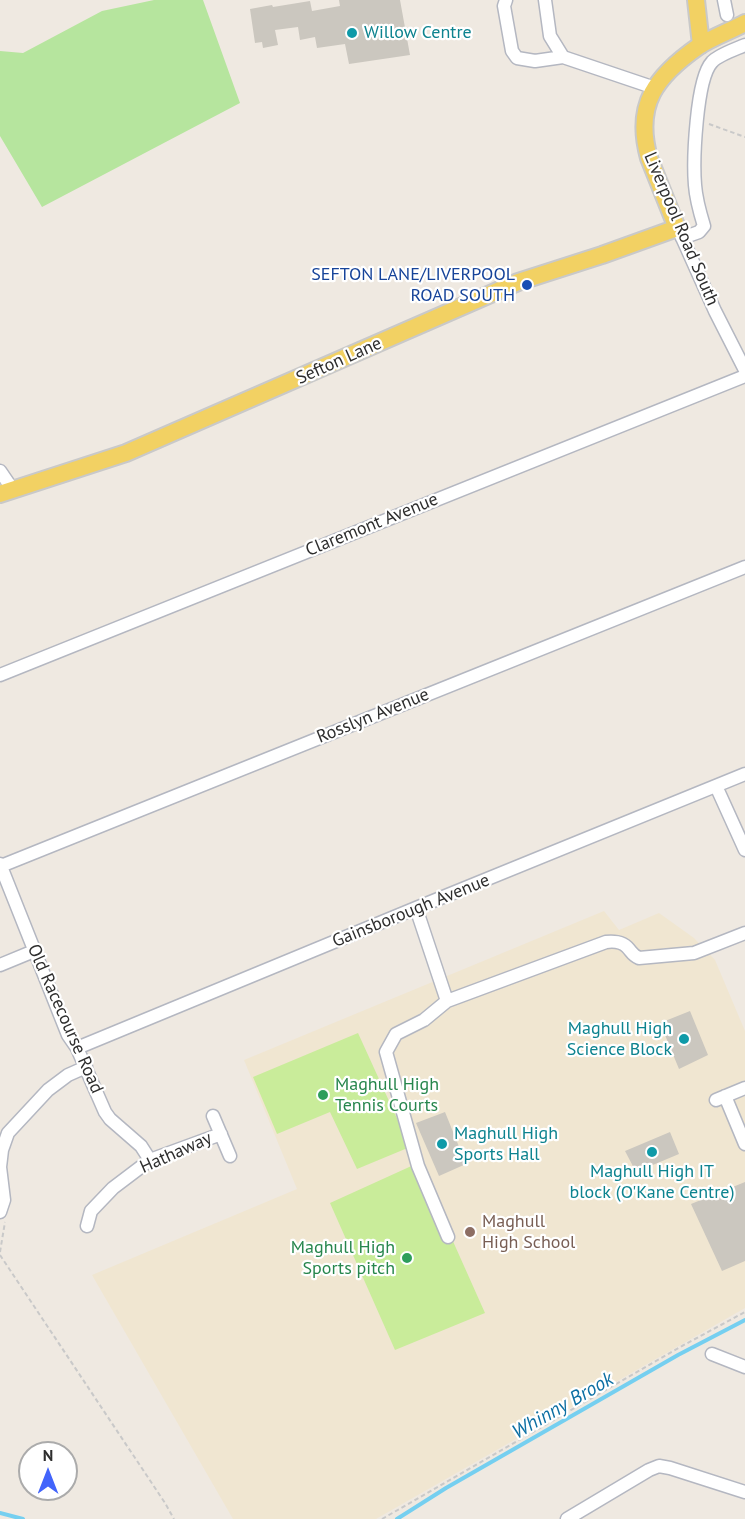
<!DOCTYPE html>
<style>
body{margin:0}
#map{position:relative;width:745px;height:1519px;overflow:hidden;background:#efe9e1;font-family:"PT Sans",sans-serif}
canvas{display:block}
.north{position:absolute;left:18px;top:1441px;width:60px;height:60px;box-sizing:border-box;background:#fff;border:2px solid #ababab;border-radius:50%;rotate:0deg;font-size:16px;font-weight:700;line-height:24px;text-align:center;color:#2e2e2e}
.north::after{content:'';display:block;margin:auto;width:21px;height:27px;background:#4264fb;clip-path:polygon(50% 0,100% 100%,50% 72%,0 100%)}
</style>
<div id="map">
<canvas width="745" height="1519"></canvas>
<div class="north">N</div>
</div>
<script>
const g = document.querySelector('canvas').getContext('2d');
g.lineJoin = 'round';
function fill(path, color) { g.fillStyle = color; g.fill(path, 'evenodd'); }
function strokePath(path, color, width, dash) { g.strokeStyle = color; g.lineWidth = width; g.lineCap = dash ? 'butt' : 'round'; g.setLineDash(dash || []); g.stroke(path); }
function label(font, color, halo, rows, align = 'center') {
  g.font = font + ' "PT Sans",sans-serif'; g.lineWidth = 4.5; g.setLineDash([]); g.textBaseline = 'middle'; g.strokeStyle = halo; g.fillStyle = color; for (const [text, x, y, turn = 0] of rows) {
    g.save(); g.translate(x, y); g.rotate((+turn || 0) * Math.PI / 180); g.textAlign = isNaN(turn) ? turn : align; if (halo) g.strokeText(text, 0, 0); g.fillText(text, 0, 0); g.restore();
  }
}
fill(new Path2D(`
 M604 911 619 930 659 913 694 938 715 960 745 1031V1308L376 1519H233L92 1275 297 1189 244 1060Z`), '#f0e6d1');
fill(new Path2D(`
 M154 0H203L240 103 42 207 0 136V51L23 53 102 11Z`), '#b6e59e');
fill(new Path2D(`
 M358 1033 410 1147 357 1169 330 1112 277 1134 253 1077Z
 M418 1163 485 1313 395 1350 330 1203Z`), '#c9ec9a');
strokePath(new Path2D(`
 M0 1513 23 1519
 M397 1519 446 1488 678 1355 745 1320`), '#75cff0', 4);
fill(new Path2D(`
 M339 0H400L410 55 349 64 345 44 317 48 315 37 300 40 298 27 275 30 278 45 263 48 262 42 255 43 250 9 272 5 273 7 310 1 312 11 340 6Z
 M690 1011 708 1055 679 1069 660 1023Z
 M445 1112 466 1164 439 1176 416 1123Z
 M670 1132 679 1154 636 1172 625 1151Z
 M745 1182V1261L722 1271 691 1204Z`), '#cbc7bf');
const minor = new Path2D(`
 M506 0 504 6 512 51 517 58 535 61 563 57
 M545 0 550 36 563 57 655 88
 M724 0 727 15
 M680 233 715 311 745 370
 M682 238 699 232 704 226C700 213 696 199 695 185 693 161 696 79 712 62 718 55 736 49 745 45
 M0 471 13 490
 M0 675 745 376
 M716 786 745 850
 M0 864 68 1035 77 1048 105 1112 110 1119 141 1146 150 1160
 M1 866 745 567
 M416 908 447 1001 424 1020 396 1034 386 1052 418 1166 448 1237
 M0 965 34 951
 M447 1001 606 942C613 941 622 942 627 947 632 952 632 955 639 958L694 953 745 933
 M77 1048 416 908 745 774
 M725 1096 745 1144
 M716 1100 745 1088
 M213 1116 230 1156
 M0 1212 4 1200 0 1167 2 1150 8 1133 48 1090 68 1075 86 1067
 M87 1226 91 1211 113 1188 150 1160 221 1134
 M712 1354 745 1367
 M567 1519 649 1470 659 1466 670 1468 745 1492`);
const major = new Path2D(`
 M696 0 701 45
 M0 494 126 453 518 282 602 255 677 228 649 158C634 104 656 76 699 46 713 37 730 31 745 23`);
strokePath(minor, '#b4b7c1', 15);
strokePath(major, '#c9c9c9', 20);
strokePath(new Path2D(`
 M709 124 745 137
 M0 1252 5 1222
 M0 1255 165 1503 174 1519
 M382 1519 682 1346 745 1312`), '#c9c9c9', 2, [4.5, 3]);
strokePath(minor, '#fff', 12);
strokePath(major, '#f2d163', 16);
for (const [x, y, r, color] of [
 [352,33,6,"#0f9aa8"],
 [527,285,6,"#1a4fb4"],
 [684,1039,6,"#0f9aa8"],
 [323,1095,6,"#2e9e5b"],
 [442,1144,6,"#0f9aa8"],
 [652,1152,6,"#0f9aa8"],
 [470,1232,6,"#8d6e63"],
 [407,1258,6,"#2e9e5b"]
]) { const dot = new Path2D(); dot.arc(x, y, r, 0, 2 * Math.PI); g.fillStyle = color; g.fill(dot); strokePath(dot, '#fff', 2); }
label('18px', '#0d838f', '#fff', [
 ["Willow Centre",364,33],
 ["Maghull High",672,1029,"right"],
 ["Science Block",672,1050,"right"],
 ["Maghull High",454,1134],
 ["Sports Hall",454,1155],
 ["Maghull High IT",652,1172,"center"],
 ["block (O'Kane Centre)",652,1193,"center"]
], 'left');
label('18px', '#2e2e2e', '#fff', [
 ["Liverpool Road South",681,229,67],
 ["Sefton Lane",339,361,-24],
 ["Claremont Avenue",372,525,-22],
 ["Rosslyn Avenue",373,716,-22],
 ["Gainsborough Avenue",411,911,-22],
 ["Old Racecourse Road",65,1019,66],
 ["Hathaway",176,1153,-24]
]);
label('18px', '#164399', '#fff', [
 ["SEFTON LANE/LIVERPOOL",515,275],
 ["ROAD SOUTH",515,296]
], 'right');
label('18px', '#27864d', '#fff', [
 ["Maghull High",335,1085],
 ["Tennis Courts",335,1106],
 ["Maghull High",395,1248,"right"],
 ["Sports pitch",395,1269,"right"]
], 'left');
label('18px', '#785e54', '#fff', [
 ["Maghull",482,1222],
 ["High School",482,1243]
], 'left');
label('italic 20px', '#0d6fa3', '#fff', [
 ["Whinny Brook",563,1406,-30]
]);
</script>
